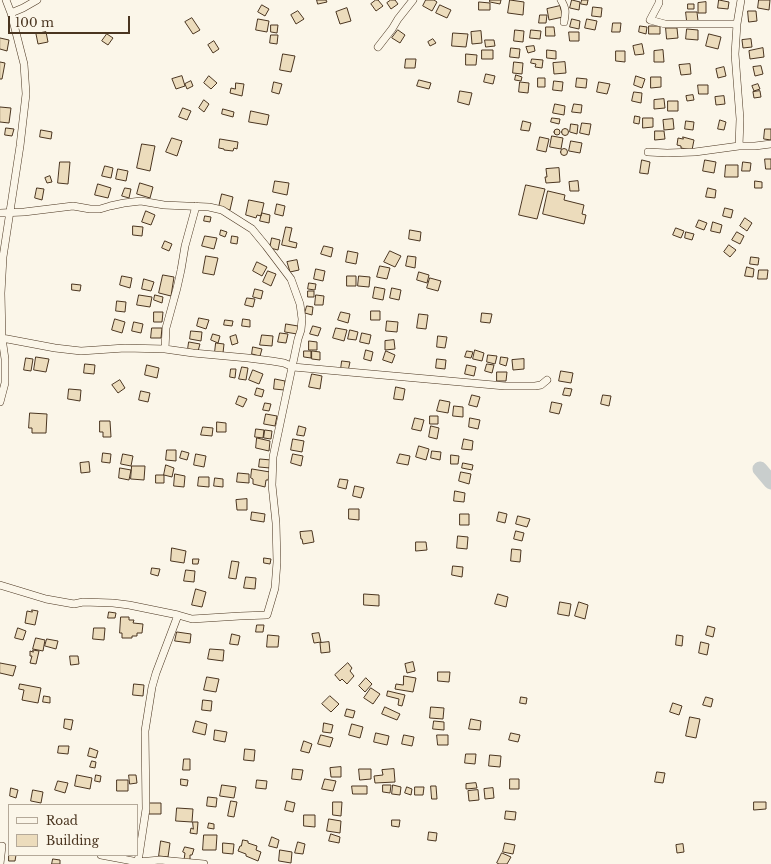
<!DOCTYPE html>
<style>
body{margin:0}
#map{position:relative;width:771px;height:864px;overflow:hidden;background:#fbf6e9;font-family:"Libre Baskerville",serif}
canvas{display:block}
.legend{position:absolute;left:8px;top:804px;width:130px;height:52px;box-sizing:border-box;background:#fbf6e9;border:1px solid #b4a999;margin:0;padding:5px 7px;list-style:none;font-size:12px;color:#4a3520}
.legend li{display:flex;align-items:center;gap:8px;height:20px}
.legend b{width:20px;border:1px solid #b4a999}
.scale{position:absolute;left:8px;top:16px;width:122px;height:18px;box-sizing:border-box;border:2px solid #4a3520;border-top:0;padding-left:5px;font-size:12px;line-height:14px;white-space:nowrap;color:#4a3520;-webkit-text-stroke:3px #fbf6e9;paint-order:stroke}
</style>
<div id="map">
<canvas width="771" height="864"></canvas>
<ul class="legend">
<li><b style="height:5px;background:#fbf6e9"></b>Road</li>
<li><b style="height:11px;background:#ecdcbc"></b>Building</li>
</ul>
<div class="scale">100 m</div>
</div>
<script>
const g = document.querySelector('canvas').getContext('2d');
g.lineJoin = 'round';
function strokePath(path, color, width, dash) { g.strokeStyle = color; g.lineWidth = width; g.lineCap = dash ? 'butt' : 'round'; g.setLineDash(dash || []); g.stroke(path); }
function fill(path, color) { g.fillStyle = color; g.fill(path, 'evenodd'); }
strokePath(new Path2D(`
 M760 469 771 482`), '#c9cecd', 15);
const building = new Path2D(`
 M317 0H326L327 2 318 4Z
 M376 0H378L383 6 376 11 371 4Z
 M391 0H395L398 4 391 9 387 3Z
 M426 0H434L437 2 432 11 423 6Z
 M490 0H501L500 4 490 2Z
 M510 0 524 2 523 15 508 13Z
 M572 0 580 2 579 10 570 8Z
 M582 0H588L587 5 581 4Z
 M719 0 729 2 728 9 718 8Z
 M759 0H770L769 10 758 8Z
 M479 2 490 3V10H479Z
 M706 2V13H698V3Z
 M688 4H694V9H688Z
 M262 5 269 9 265 16 258 12Z
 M440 5 451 10 447 18 436 13Z
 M560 6 563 17 549 20 547 9Z
 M593 7 602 8 601 17 592 16Z
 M347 8 351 21 340 24 336 12Z
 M298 11 304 19 296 24 291 15Z
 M748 11H756L757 21 749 22Z
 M686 12H697L698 21H687Z
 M540 15H547L546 23H539Z
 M192 18 200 30 193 34 185 22Z
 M258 19 269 21 267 32 256 30Z
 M572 19 580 21 579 29 570 27Z
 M587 19 597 21 595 30 585 28Z
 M613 23H621L620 32H612Z
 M271 25H278L277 33 271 32Z
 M640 26 647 27 646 34 639 32Z
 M649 26H660V34H649Z
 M546 27H554L555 36H546Z
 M666 28H677L678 38 667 39Z
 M687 29 698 30V40L686 39Z
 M398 30 405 35 400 43 392 38Z
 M515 30 524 31 523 42 514 41Z
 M531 30 541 31 540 39 530 38Z
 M481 31 482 43 472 44 471 32Z
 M46 32 48 42 38 44 36 34Z
 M569 32H579V41H570Z
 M453 33 468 34 466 47 452 46Z
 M107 34 113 38 108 45 102 41Z
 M709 34 721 37 718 49 706 46Z
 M271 35H278L277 44 270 43Z
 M0 38 9 40 7 51 0 49Z
 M433 39 436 43 430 46 428 42Z
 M751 39 752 47 743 48 742 40Z
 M485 40H494L495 46 486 47Z
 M214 41 219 49 213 53 208 45Z
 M642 44 644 54 635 55 633 46Z
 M534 46 535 51 528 53 526 47Z
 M511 48 520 49 519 58 510 57Z
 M763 48 764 57 750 59 749 51Z
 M482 50H493V59H482Z
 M547 50 556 51V59L547 58Z
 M663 50 664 62H654V51Z
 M616 51H625V62L616 61Z
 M283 54 295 56 291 72 280 70Z
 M466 54 477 55 476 65H466Z
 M406 59H416L415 68H405Z
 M532 59 543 60 542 68 535 67 536 64 531 63Z
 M0 62 5 63 2 79H0Z
 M514 62 523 63 522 74 513 73Z
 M565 62 566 73 554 74 553 63Z
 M690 64 691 74 681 75 679 65Z
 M761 66 763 74 755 76 753 67Z
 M724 67 726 76 718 78 716 69Z
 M486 74 495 76 493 84 484 82Z
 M516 75 522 77 521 81 515 80Z
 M182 76 185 86 176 89 172 79Z
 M209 76 217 83 211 89 204 83Z
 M636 76 645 79 642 88 634 85Z
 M651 77H661V87L651 88Z
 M538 78H545V87H538Z
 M577 78 587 79 586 88 576 87Z
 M419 80 431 83 429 89 417 86Z
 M191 81 193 86 187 89 185 84Z
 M554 81 563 82 562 91 553 90Z
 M274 82 282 84 279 94 272 92Z
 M520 82 529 83 528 93 519 92Z
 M599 82 610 84 607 94 597 92Z
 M236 83 244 84 242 96 230 93 231 88 235 89Z
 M758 84 760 89 754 91 752 86Z
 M698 85H708V94H699Z
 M460 91 472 93 469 105 458 102Z
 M760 91 761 97 754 98 753 92Z
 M634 92 642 93 641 103 632 101Z
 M693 95 694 100 687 101 686 96Z
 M724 96 725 104 716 105 715 97Z
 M664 99 665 108 654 109V100Z
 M204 100 209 104 204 112 199 108Z
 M668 101H678V111H668Z
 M555 104 565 106 564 115 553 113Z
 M574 104 582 105 581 113 572 112Z
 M0 107 11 108 9 123 0 122Z
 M183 108 191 111 187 120 179 117Z
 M223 109 234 112 233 117 222 114Z
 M251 111 269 115 267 125 249 122Z
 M635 116 640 117 639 124 634 123Z
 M552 118 560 119 559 124 551 122Z
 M643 118H653V127L643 128Z
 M673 119 674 129 664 130 663 120Z
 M720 120 726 122 724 130 718 129Z
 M523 121 531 123 529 131 521 130Z
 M686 121 694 122 693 130 685 129Z
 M582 123 591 124 589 135 580 133Z
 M571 124 578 125 577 134 570 132Z
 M6 128 14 129 12 136 5 135Z
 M561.5 132a3.5 3.5 0 1 1 7 0a3.5 3.5 0 1 1-7 0Z
 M554 132a3 3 0 1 1 6 0a3 3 0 1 1-6 0Z
 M765 129H771V140L764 139Z
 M41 130 52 132 51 139 40 137Z
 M655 131H664L665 139 655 140Z
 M552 136 563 138 561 149 550 147Z
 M540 137 549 139 546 152 537 150Z
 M683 137 694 140 692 150 681 148V146L677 145 678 138 683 139Z
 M172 138 182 141 177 156 166 152Z
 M220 139 238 142 237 149 234 148 233 151 224 150V149L219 148Z
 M571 141 582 143 580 153 569 151Z
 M142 144 155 146 150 171 137 168Z
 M560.5 152a3.5 3.5 0 1 1 7 0a3.5 3.5 0 1 1-7 0Z
 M765 159H771V169H766Z
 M642 160 650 162 648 174 640 173Z
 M705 160 716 162 714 173 703 171Z
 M60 162H70L68 184 58 183Z
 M743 162 751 163 750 171H742Z
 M726 165H738V177H725Z
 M105 166 113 168 111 178 102 176Z
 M559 168 560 182 546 183 545 177H547L546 169Z
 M118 169 128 171 126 181 116 179Z
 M50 176 52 182 47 183 45 178Z
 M275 181 289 183 287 195 273 192Z
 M578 181 579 191H570L569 182Z
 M755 181 762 182V188H755Z
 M140 183 153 187 150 198 137 194Z
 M98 184 111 188 108 198 95 195Z
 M526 185 545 189 537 219 519 215Z
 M37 188 44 189 42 200 35 198Z
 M125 188 131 189 129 198 122 196Z
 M708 188 716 190 715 198 706 197Z
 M548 191 565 195 564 200 584 205 582 214 586 215 584 224 543 214Z
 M222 194 233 197 230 210 219 207Z
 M249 200 264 203 261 216 257 215 256 218 246 215Z
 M277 204 285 206 283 216 275 214Z
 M725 208 733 210 731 218 723 216Z
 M146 211 155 215 151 225 142 222Z
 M262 213 270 215 269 223 260 221Z
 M205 216 211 217 210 222 204 221Z
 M745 218 752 223 747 231 740 226Z
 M699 220 707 223 704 230 696 227Z
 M713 222 722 225 720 233 711 231Z
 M133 226 143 227 142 236 133 235Z
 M286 227 292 228 289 241 297 243 296 248 282 245Z
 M676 228 684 231 681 238 673 235Z
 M221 230 227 232 225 237 220 235Z
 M410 230 421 232 420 241 409 239Z
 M686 232 694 234 692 240 685 238Z
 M737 232 744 236 740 244 732 240Z
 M205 236 217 238 214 249 202 246Z
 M232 236 238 237 237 244 231 243Z
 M272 238 280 240 278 250 270 248Z
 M165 241 172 244 169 251 162 248Z
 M729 245 736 250 730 257 724 252Z
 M324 246 333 248 331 257 321 254Z
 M348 251 358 253 356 264 346 262Z
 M390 251 401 256 395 267 384 262Z
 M206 256 218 258 214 275 203 273Z
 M408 256 416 257 415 268 406 266Z
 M751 257 759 258 758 265 750 264Z
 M297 260 299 270 290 272 287 262Z
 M257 262 267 267 262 276 253 271Z
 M380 266 390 268 387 279 377 277Z
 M747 267 754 269 753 277 745 276Z
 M316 269 325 271 323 281 314 279Z
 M759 270H768L767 279H758Z
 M268 271 276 274 271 286 263 282Z
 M419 272 429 275 427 283 417 280Z
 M163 275 174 277 171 296 159 293Z
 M122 276 132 278 130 288 120 285Z
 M347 276H356V286H347Z
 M359 276 370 277 369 287 358 286Z
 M430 278 441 281 438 291 427 288Z
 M144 279 154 282 151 291 142 289Z
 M309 283 316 284 315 290 308 289Z
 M72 284 81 285 80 291 72 290Z
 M375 287 385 289 383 300 373 298Z
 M392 288 401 290 399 300 390 298Z
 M255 289 263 291 261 299 253 297Z
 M308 291H314V297H308Z
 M139 295 152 297 150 307 137 305Z
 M155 295 163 297 162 303 154 300Z
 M316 295 324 296 323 305H315Z
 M247 298 255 299 253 307 245 305Z
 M117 301 126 302 125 312 116 311Z
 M307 306 313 307 312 315 305 313Z
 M371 311H380V320H371Z
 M154 312H163L162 322H154Z
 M341 312 350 314 348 323 338 320Z
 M482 313 492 314 490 323 481 322Z
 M419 314 428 315 426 329 417 328Z
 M199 318 209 320 206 329 197 326Z
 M115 319 125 322 122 333 112 330Z
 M243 319 250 320V327L242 326Z
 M225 320 233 321 232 326 224 325Z
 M387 321 398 322 397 332 386 331Z
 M134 322 143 324 141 333 132 331Z
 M286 324 298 326 297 334 285 332Z
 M313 326 321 328 318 336 310 334Z
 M152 328H162L161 338H151Z
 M336 328 347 330 344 341 333 338Z
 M350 330 358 332 356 340 348 339Z
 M191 331 202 332 201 341 190 339Z
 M280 333 288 334 286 343 278 342Z
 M362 333 371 335 369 344 360 342Z
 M213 334 220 336 218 343 211 340Z
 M236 335 238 343 232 345 230 337Z
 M262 335 273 336 272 346 260 345Z
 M438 336 447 337 445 348 437 347Z
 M394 340 395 349 385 350V341Z
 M309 341 317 342V350H309Z
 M189 342 200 344 198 351 188 349Z
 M216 343 224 344 223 353 215 352Z
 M253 347 262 349 260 356 252 354Z
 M366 350 373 352 371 361 364 359Z
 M475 350 484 353 482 361 473 359Z
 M304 351H311V358L304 357Z
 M312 351 320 352V360L312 359Z
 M386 351 395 355 392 363 383 360Z
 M467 351 473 352 471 358 465 357Z
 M488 355 497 356 495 364 487 362Z
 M36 357 49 359 46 372 34 370Z
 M501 357 508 358 506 366 500 364Z
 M26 358 33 359 31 371 24 370Z
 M437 359 446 360 445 369 436 368Z
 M524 359V369L513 370 512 360Z
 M342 361 350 362 348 371 341 369Z
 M85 364 95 365 94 374 84 373Z
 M487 364 494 365 492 373 485 371Z
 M147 365 159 368 157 378 145 375Z
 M467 365 476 367 474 376 465 374Z
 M242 367 248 368 246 380 239 379Z
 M231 369H236L235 378 230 377Z
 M253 370 263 374 259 384 249 380Z
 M561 371 573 373 571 383 559 381Z
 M497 372H507L506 381H497Z
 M312 374 322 376 320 389 309 387Z
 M275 379 285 381 284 390 274 389Z
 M120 380 125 388 118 393 112 385Z
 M396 387 405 389 403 400 394 399Z
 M257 388 264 390 262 397 255 395Z
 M565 388 572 389 570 396 563 395Z
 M69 389 81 390 80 401 68 399Z
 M141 391 150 393 148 402 139 400Z
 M472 395 480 397 477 407 469 405Z
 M603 395 611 396 609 406 601 404Z
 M239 396 247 399 243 407 236 404Z
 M440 400 450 402 448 413 437 411Z
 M552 402 562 404 559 414 550 412Z
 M265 403 271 404 269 411 263 410Z
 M454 406 463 407V417L453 416Z
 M30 413 47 414 46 433H32V428H29Z
 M266 414 277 416 275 426 264 424Z
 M430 416H438V424H430Z
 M415 418 424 420 421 431 412 429Z
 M470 418 480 420 478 429 469 427Z
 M100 421H110L111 437H103V432H100Z
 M217 422 226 423V432H217Z
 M299 426 306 428 304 436 297 435Z
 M431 426 439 428 437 439 429 437Z
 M203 427 213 428 212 436 201 435Z
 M256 429 264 430 263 438 255 437Z
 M265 430 272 431 271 439 264 438Z
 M257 438 270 441 269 451 256 448Z
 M293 439 304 441 302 452 291 450Z
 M464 439 473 441 472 450 462 449Z
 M419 446 429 449 426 460 416 457Z
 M167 450H176V461L166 460Z
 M182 451 189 453 187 460 180 458Z
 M432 451 441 452 440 460 431 458Z
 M103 453 111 454 110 463 102 462Z
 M123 454 133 456 131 466 121 464Z
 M196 454 206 456 204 467 194 465Z
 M293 454 303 456 301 466 291 463Z
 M400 454 410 456 408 465 397 463Z
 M451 455 459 456 458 464H451Z
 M260 459 271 460 270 468 259 467Z
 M89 462 90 472 81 473 80 463Z
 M463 463 473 465 472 470 462 468Z
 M166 465 174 468 172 477 164 475Z
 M132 466H145L144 480 131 479Z
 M120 468 131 470 129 480 119 478Z
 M252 469 270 472 268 480H266L265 487 253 484V479L251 478Z
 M461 472 471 474 469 484 459 481Z
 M238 473 249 474V483L237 482Z
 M175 474 185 476 184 487 174 486Z
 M156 475H164V483H156Z
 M199 477H209V487L198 486Z
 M215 478 223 479V487L214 486Z
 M340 479 348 480 346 489 338 487Z
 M355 486 364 488 361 498 353 496Z
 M455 491 465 493 464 502 454 501Z
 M247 499V510H237L236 500Z
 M349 509H359V520L349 519Z
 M252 512 265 514 264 522 251 520Z
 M499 512 507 514 505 523 497 521Z
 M460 514H469V525H460Z
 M518 516 530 519 527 527 516 524Z
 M312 531 314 542 303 544 302 539H301L300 532Z
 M516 531 524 533 522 541 514 539Z
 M458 536 468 537 467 549 457 548Z
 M416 542H426L427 550 416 551Z
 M172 548 186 551 184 563 171 561Z
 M512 549 521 550 520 562 511 561Z
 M264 558 271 559 270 564 264 563Z
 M193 559H199L198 564H193Z
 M232 561 239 562 236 579 229 578Z
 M453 566 463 567 462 577 452 575Z
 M152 568 160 569 158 576 151 574Z
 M186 570 195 571 194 582 184 581Z
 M246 577 256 578 255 589 244 588Z
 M196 589 206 592 202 607 192 605Z
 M364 594 379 595V606L364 605Z
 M498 594 508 597 506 607 495 604Z
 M560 602 571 604 569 616 558 614Z
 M579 602 588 605 585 619 575 616Z
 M32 610 38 611 35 625 25 623 27 611 32 612Z
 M109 612 116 613 115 618H108Z
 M121 617H129V620H134L133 623 143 624 142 633H137V636H132V638H122V633H120Z
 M257 625H264L263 632H256Z
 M708 626 715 628 713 637 706 635Z
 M18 628 26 631 23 640 15 638Z
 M94 628H105L104 640 93 639Z
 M177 632 191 634 190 643 175 641Z
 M319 633 321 642 314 643 312 634Z
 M232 634 240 636 238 645 230 644Z
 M268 635 279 636 278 647H267Z
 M677 635 683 636 682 646 676 645Z
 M36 638 45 640 43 651 33 649Z
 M47 639 58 641 56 649 45 646Z
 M329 642 330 652 321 653 320 643Z
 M701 642 709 644 707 655 699 653Z
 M210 649 224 650 223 661 208 659Z
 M33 650 39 651 36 664 30 663 32 656H30V651L33 652Z
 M70 656H78L79 664 71 665Z
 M413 662 415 671 407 673 405 664Z
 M0 663 16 666 13 676 0 673Z
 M348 663 352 668 350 671 354 676 347 684 342 679 340 681 335 675Z
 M438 672H450L449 682 438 681Z
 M404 676 416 678 413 692 395 689 396 684 403 685Z
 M207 677 219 679 216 692 204 690Z
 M366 678 372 684 365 692 359 686Z
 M20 684 41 688 38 703 22 700 24 690 19 689Z
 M134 684 144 685 143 696 133 695Z
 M371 688 380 694 373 704 364 698Z
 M388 691 405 695 402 706 398 705 399 699 387 696Z
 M44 696 50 697V703L43 702Z
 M330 696 339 704 331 712 322 704Z
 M521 697 527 698 526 704 520 703Z
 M706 697 713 699 711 707 703 705Z
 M203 700 212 701 211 711 202 710Z
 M673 703 682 706 679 715 670 712Z
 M385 707 400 714 397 720 382 714Z
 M431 707 444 708 443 719 430 718Z
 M347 709 355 711 353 718 345 716Z
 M690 717 700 719 696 738 686 736Z
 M65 719 73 720 71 730 64 728Z
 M471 719 481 721 480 730 469 729Z
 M196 721 207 724 205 735 193 732Z
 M434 721 444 722V730L433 729Z
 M324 723 333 725 331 733 323 732Z
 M352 724 363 727 360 738 349 735Z
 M215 730 227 732 225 742 214 740Z
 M376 733 389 736 387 745 374 742Z
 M511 733 520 735 518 742 509 740Z
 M321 735 333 738 330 747 318 744Z
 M404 735 414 737 412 746 402 744Z
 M437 735H448V745H438Z
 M304 741 312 744 309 753 301 751Z
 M59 746H69L68 754 58 753Z
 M90 748 98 751 96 758 88 756Z
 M245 749 255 750 254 761 244 760Z
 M466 754H476L475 764 465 763Z
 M490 755 501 756 500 767 489 766Z
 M184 759H190V770H183Z
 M92 761 96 762 95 768 90 767Z
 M341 767V777H331L330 768Z
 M293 769 303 770 301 780 292 779Z
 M359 769H371V779L360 780Z
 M394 769 395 782 375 783 374 776 383 775 382 770Z
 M657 772 665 773 663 783 655 782Z
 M77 775 92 778 90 789 75 786Z
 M96 775 101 776 100 782 95 781Z
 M129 775H136L137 783 130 784Z
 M181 779 188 780 187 786 181 785Z
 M325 779 336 781 333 791 322 789Z
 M510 779H519V789H510Z
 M117 780H128V791H117Z
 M257 780 267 781 266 789 256 788Z
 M58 781 68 783 65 793 55 790Z
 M476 783 477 788 466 789V784Z
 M222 785 236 787 234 798 220 796Z
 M383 785H391L390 793 383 792Z
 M393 785 401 787 400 795 392 794Z
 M352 786H367V794H353Z
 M431 786H436L437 799H432Z
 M407 787 412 789 411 795 405 793Z
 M415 787H424L423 795H415Z
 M11 788 18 790 16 798 10 796Z
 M493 788 494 798 485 799 484 789Z
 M33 790 43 792 41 803 31 801Z
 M478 790 479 800 469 801 468 791Z
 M208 797 217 798 216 807 207 806Z
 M231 801 237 802 234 817 228 816Z
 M287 801 295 803 293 812 285 810Z
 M333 802H342L341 816 333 815Z
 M754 802H766V809L754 810Z
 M149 803H161V814H149Z
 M177 808 193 809 192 822 176 821Z
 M506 811 516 812 515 820 505 819Z
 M304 815H315V827L304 826Z
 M329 819 341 821 340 833 327 831Z
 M392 820H400L399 827 392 826Z
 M193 822H198L197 834 190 833 191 828 193 829Z
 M209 823 214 824V829L208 828Z
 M429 832 437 833 436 841 428 840Z
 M331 834 340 837 339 843 329 841Z
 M204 835H217L216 850H203Z
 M272 837 279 840 277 848 269 846Z
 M243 840 248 841V843L257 846 256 850 261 852 258 861 246 856V854L238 851 240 846H241Z
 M161 841 170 843 168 857 159 856Z
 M298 842 305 844 303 854 295 853Z
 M223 843 234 844 233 854 223 853Z
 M505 843 515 845 513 854 503 852Z
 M683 844 684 852 677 853 676 845Z
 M185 847 194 849 192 855H190V860H184L185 853 183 852Z
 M280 850 292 852 291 863 279 861Z
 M502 853 511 857 507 864H499L497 863Z
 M9 855H16L15 861H9Z
 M53 859 60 860V864H52Z`);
fill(building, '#ecdcbc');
strokePath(building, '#4a3520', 1);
const street = new Path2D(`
 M561 0C566 8 566 12 564 22
 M659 0V3L650 20 665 24H737
 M11 13 23 8 37 0
 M378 47 392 29 398 19 413 0
 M739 146 740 119 735 54 737 24 741 0
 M648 152 667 153 695 152 739 146H755L771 144
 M0 213 24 212 73 206 90 209H100L110 206 124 203 141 201 164 205 209 207 222 210 252 229 266 246 291 279 300 304 302 319 301 330 298 339 273 457 272 485 276 523 277 562 275 588 267 615 240 616 192 619 178 615 129 605 113 603 83 602 74 604 46 599 0 585
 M2 338 55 348 81 351 125 348 165 349 193 353 248 358 272 361 284 363 293 367 505 386H535L541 385 547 380
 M165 349 166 328 177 288 181 270 185 246 196 206
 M0 402 5 383V359L2 338 1 293 3 257 20 146 26 94 24 64 11 13 6 0
 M0 846H2L0 864
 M101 855 138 862 160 860 204 864
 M138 862 146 809 145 731 152 687 156 673 178 615`);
strokePath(street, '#4a3520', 8);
strokePath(street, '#fbf6e9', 7);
</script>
